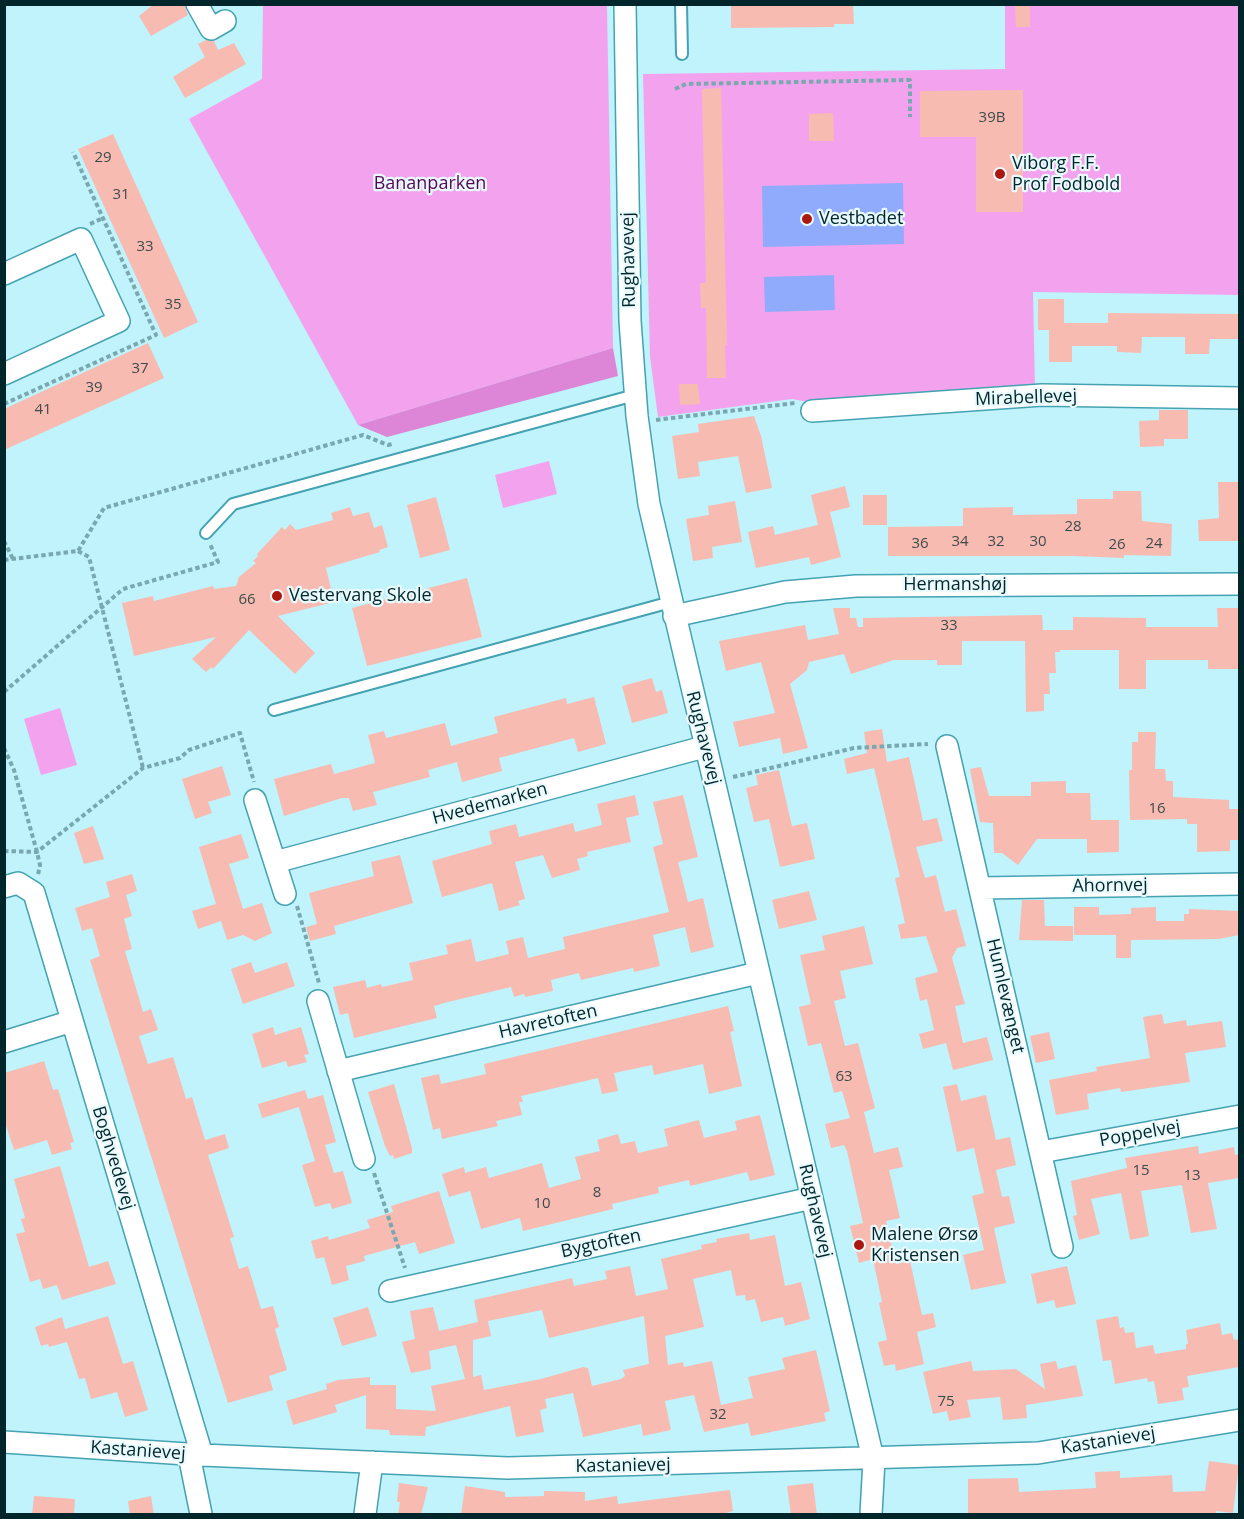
<!DOCTYPE html>
<meta charset="utf-8">
<style>
body{margin:0}
#map{position:relative;width:1244px;height:1519px;overflow:hidden;background:#c0f3fc;font-family:"Open Sans",sans-serif}
canvas{display:block}
.frame{position:absolute;inset:0;border:6px solid #00262c;pointer-events:none}
</style>
<div id="map">
<canvas width="1244" height="1519"></canvas>
<div class="frame"></div>
</div>
<script>
const g = document.querySelector('canvas').getContext('2d');
g.lineJoin = 'round';
function fill(path, color) { g.fillStyle = color; g.fill(path, 'evenodd'); }
function strokePath(path, color, width, dash) { g.strokeStyle = color; g.lineWidth = width; g.lineCap = dash ? 'butt' : 'round'; g.setLineDash(dash || []); g.stroke(path); }
function label(font, color, halo, rows, align = 'center') {
  g.font = font + ' "Open Sans",sans-serif'; g.lineWidth = 4.5; g.setLineDash([]); g.textBaseline = 'middle'; g.strokeStyle = halo; g.fillStyle = color; for (const [text, x, y, turn = 0] of rows) {
    g.save(); g.translate(x, y); g.rotate((+turn || 0) * Math.PI / 180); g.textAlign = isNaN(turn) ? turn : align; if (halo) g.strokeText(text, 0, 0); g.fillText(text, 0, 0); g.restore();
  }
}
fill(new Path2D(`
 M263 5H607L613 348 358 425 189 119 262 79Z
 M1005 5H1239V295L1033 292 1035 389 992 388 813 403 792 399 658 417 650 357 643 74 1005 69Z
 M549 461 557 494 503 508 495 475Z
 M60 708 77 765 41 775 24 719Z`), '#f3a3ed');
fill(new Path2D(`
 M613 348 618 376 387 437 358 425Z`), '#dd85d7');
fill(new Path2D(`
 M903 183 904 244 763 247 762 186Z
 M834 275 835 310 765 312 764 277Z`), '#90abfc');
fill(new Path2D(`
 M154 4H184L188 15 151 36 139 16Z
 M731 4H853L854 24H834V27L731 28Z
 M1015 4H1030V27H1016Z
 M206 40 214 41 218 50 234 43 246 64 185 98 173 77 205 57 198 44Z
 M721 88 727 345H725L726 378H707L706 308H701L700 283H706L702 89Z
 M1023 90V212H976V137H920V91Z
 M833 113 834 141H809V114Z
 M113 134 198 322 164 338 78 149Z
 M1038 299H1064V323H1108V313L1238 314V339H1210L1209 354H1185V337H1142L1141 353 1117 352V346H1072V362H1049V330H1038Z
 M148 343 164 378 4 450V409Z
 M679 384H698L700 404 680 405Z
 M1159 410H1188V439H1164V446L1140 447 1139 421 1159 420Z
 M754 416 761 436 772 488 746 493 738 456 698 462 700 476 678 479 672 436 699 432 698 424Z
 M1218 482H1239V541H1199L1198 520 1219 518Z
 M845 486 850 507 830 512 841 557 811 565 809 557 756 568 748 532 773 526 775 535 818 525 811 495Z
 M1113 491H1141L1142 521 1172 524 1171 556 1124 555V558L1073 556H888V527L963 526V508L1013 507V515L1077 514V499H1113Z
 M863 495H887V525H863Z
 M436 497 450 550 420 558 407 505Z
 M735 501 742 542 712 547 713 558 693 561 686 519 709 515 708 506Z
 M350 507 353 516 369 512 374 528 382 525 388 547 379 550 380 552 326 568 334 602 278 616 315 653 295 674 249 630 213 669 211 667 206 672 192 659 216 637 134 656 122 603 153 596 154 601 213 586 214 589 236 586 239 577 256 563 253 561 258 556 257 554 282 527 285 530 290 524 296 530 333 520 331 513Z
 M467 578 482 637 367 666 352 608Z
 M833 608H850V618H856L858 627H863V618L1042 615 1043 630H1073V617L1146 618V627H1218L1217 608H1239V669H1208V660H1146V689H1119V650H1060V652H1055L1056 673H1049L1050 694H1044V711L1026 712 1025 641H962V665H937V660H894L851 674 844 654 809 662 807 670 790 684 808 748 783 754 780 738 739 747 733 722 775 713 761 662 726 671 719 641 805 625 808 640 839 634Z
 M652 678 656 692 662 690 668 713 632 723 622 686Z
 M594 697 606 744 578 752 574 738 499 758 502 771 462 782 457 762 428 770 430 777 373 792 377 805 353 811 349 798H342L284 816 274 779 331 764 334 774 375 763 368 735 384 731 386 738 445 723 451 746 498 733 494 717 566 698 567 704Z
 M882 729 887 762 909 757 923 821 937 818 943 841 916 847 925 878 936 875 945 912 956 909 966 946 957 948 952 958 965 1004 955 1006 963 1043 987 1037 993 1060 953 1070 946 1043 923 1049 919 1034 934 1030 927 999 920 1001 915 978 938 972 926 936 901 939 898 925 905 923 895 878 900 877 874 768 847 774 844 759 867 753 864 732Z
 M1138 732H1156L1155 769H1165L1166 781H1173V797L1229 800V809H1239V840H1230V851L1197 852V824H1187V819L1130 820 1129 770H1132V742H1138Z
 M222 766 231 795 208 802 212 813 195 819 182 779Z
 M981 767 989 796H1031V782L1066 781V793H1090L1091 820H1119V852L1087 853V839H1037L1018 865 1002 853H994L993 823 980 822 970 769Z
 M779 770 792 826 807 823 815 859 780 867 769 819 754 822 746 788 758 785 756 775Z
 M635 795 639 815 626 818 631 842 587 852 588 856 577 859 580 870 552 878 543 855 515 862 525 899 518 901 520 905 499 911 492 883 442 897 432 861 492 844 489 831 516 824 519 837 573 823 575 832 602 825 597 804Z
 M683 795 698 857 678 862 688 902 703 898 714 947 691 953 685 927 653 935 660 966 634 972 633 968 581 980 579 973 551 980 553 991 525 997 524 994 514 997 511 987 448 1002 434 1006 437 1018 354 1038 348 1013 340 1015 333 987 365 980 367 988 381 984 382 987 413 980 409 963 448 954 446 945 471 939 476 962 509 954 506 941 523 937 528 958 565 949 563 937 669 912 653 847 663 844 653 802Z
 M93 826 104 859 84 864 74 833Z
 M241 834 249 858 229 864 243 909 262 903 272 933 255 941 243 935 227 940 221 921 198 929 192 911 216 904 199 847Z
 M400 855 413 903 334 926 336 934 310 941 306 927 317 924 309 893 374 876 371 862Z
 M132 874 137 891 126 895 132 916 124 919 132 949 125 951 143 1012 151 1009 158 1030 139 1036 148 1064 173 1057 186 1099 192 1097 205 1140 225 1134 229 1148 208 1155 234 1237 230 1238 239 1269 248 1266 261 1309 273 1306 279 1327 275 1329 287 1370 269 1376 273 1390 228 1403 90 960 100 956 92 928 82 931 75 908 110 897 106 882Z
 M809 891 817 920 779 929 772 900Z
 M1022 900H1044L1045 926H1073V941L1019 940Z
 M1074 907H1099V915L1131 914V908L1156 907V921H1184V914H1189V909L1239 911V935L1219 939 1131 940V958H1116V935H1074Z
 M864 926 873 964 840 971 846 998 834 1001 845 1046 858 1043 875 1108 864 1112 874 1153 898 1147 903 1167 889 1170 900 1218 886 1221 896 1264 910 1261 922 1315 933 1313 936 1327 917 1332 924 1364 896 1371 895 1364 884 1366 878 1342 887 1340 879 1303 882 1302 873 1259 859 1263 850 1226 863 1223 847 1151 844 1145 831 1148 825 1124 850 1118 842 1091 834 1093 821 1043 808 1046 799 1007 811 1004 800 955 825 950 822 936Z
 M251 962 255 973 287 962 295 986 243 1004 231 969Z
 M728 1006 734 1031 730 1032 742 1086 709 1094 703 1064 654 1075 652 1065 614 1073 618 1091 602 1094 598 1078 521 1096 523 1102H519L522 1115 496 1121 498 1126 442 1139 440 1128 433 1130 421 1078 439 1074 441 1084 486 1074 484 1064Z
 M1162 1014 1164 1024 1186 1020 1187 1026 1222 1021 1226 1047 1185 1053 1190 1082 1121 1092 1120 1088 1087 1094 1089 1109 1056 1115 1049 1080 1097 1071 1096 1067 1150 1058 1143 1017Z
 M273 1027 275 1035 301 1027 309 1054 304 1055 307 1062 288 1067 286 1061 262 1068 252 1034Z
 M1049 1032 1055 1059 1036 1063 1030 1036Z
 M44 1061 53 1090 58 1089 74 1142 70 1143 72 1149 52 1155 47 1140 14 1150 4 1119V1073Z
 M394 1084 412 1148V1153L394 1159 393 1155 390 1156 385 1146 368 1092Z
 M957 1084 961 1101 986 1095 996 1140 1010 1137 1016 1165 996 1170 1002 1197 1009 1196 1015 1223 994 1228 1006 1283 971 1290 963 1255 984 1250 972 1196 984 1193 974 1148 957 1152 943 1087Z
 M305 1090 308 1099 323 1095 336 1142 325 1145 334 1173 343 1171 352 1203 332 1209 330 1203 315 1207 302 1165 315 1161 299 1107 262 1118 258 1104Z
 M760 1115 775 1175 750 1181 747 1172 690 1186 689 1180 658 1187 659 1193 612 1204 613 1209 523 1231 520 1218 481 1229 470 1191 449 1197 442 1174 464 1167 465 1173 486 1167 489 1178 542 1163 549 1188 581 1179 575 1157 600 1151 597 1140 618 1134 621 1144 635 1141 638 1153 668 1146 664 1129 699 1120 704 1138 737 1130 735 1121Z
 M1198 1146 1199 1154 1234 1147 1235 1155 1239 1154V1178L1208 1183 1217 1229 1191 1233 1182 1185 1141 1191 1149 1236 1130 1240 1121 1193 1091 1199 1100 1234 1079 1240 1073 1216 1077 1215 1071 1181 1127 1168 1125 1158Z
 M60 1166 89 1267 108 1261 116 1284 62 1300 57 1285 43 1289 40 1279 30 1282 16 1234 25 1232 21 1219 25 1218 14 1179Z
 M439 1191 455 1243 419 1254 415 1242 364 1256 365 1261 346 1266 349 1280 332 1285 324 1257 316 1259 311 1241 328 1236 329 1240 370 1228 367 1220 393 1212 391 1206Z
 M749 1233 750 1240 775 1235 785 1286 801 1282 810 1319 785 1326 783 1317 761 1322 755 1299 746 1301 745 1295 736 1296 731 1270 693 1279 704 1327 665 1336 668 1365 683 1362 684 1367 712 1361 721 1405 753 1398 748 1377 785 1369 782 1358 816 1350 830 1411 824 1413 826 1421 751 1436 748 1423 704 1432 694 1395 665 1401 671 1430 643 1436 641 1424 583 1437 573 1393 545 1399 547 1408 540 1410 544 1432 516 1437 510 1406 426 1427 425 1436 390 1435 389 1430 366 1429V1395L335 1405 337 1412 293 1425 286 1401 327 1389 326 1384 338 1380 370 1377V1385H396V1409L436 1411 431 1386 465 1379 456 1345 429 1351 431 1369 411 1373 402 1342 415 1339 410 1311 433 1307 439 1331 478 1322 474 1300 572 1278 574 1286 607 1279 605 1271 630 1266 636 1296 668 1289 661 1259 702 1249 701 1245 717 1242 716 1239ZM542 1310 549 1338 644 1316 649 1364 623 1370 625 1376 621 1379 592 1386 588 1368 583 1367 541 1379 484 1390 481 1375 473 1377V1340L491 1336 488 1321Z
 M1067 1266 1076 1304 1056 1308 1054 1300 1037 1304 1031 1274Z
 M368 1307 377 1336 342 1346 333 1318Z
 M108 1316 123 1364 133 1361 148 1410 125 1417 117 1392 91 1399 85 1378 79 1379 67 1342 49 1347 48 1344 41 1346 35 1327 62 1317 65 1329Z
 M1118 1316 1120 1328 1124 1327 1125 1333 1134 1332 1136 1348 1153 1345 1155 1354 1186 1349V1344H1188L1186 1330 1220 1323 1222 1335 1232 1333 1234 1340 1239 1339V1367L1187 1376 1189 1387 1182 1388 1184 1400 1158 1404 1154 1381 1148 1382 1147 1378 1115 1384 1111 1360 1103 1361 1096 1320Z
 M971 1361 973 1371 1016 1369 1045 1389 1040 1364 1056 1361 1058 1369 1076 1365 1083 1396 1026 1405 1027 1418 1003 1420 1000 1397 967 1400 971 1417 949 1421 947 1411 933 1414 923 1372Z
 M1209 1461 1239 1465 1233 1513 1216 1511V1515H968V1479L1018 1478 1019 1492 1096 1488 1095 1472 1120 1471V1478L1172 1475 1173 1492 1205 1491Z
 M399 1483 428 1487 421 1515H398L400 1502H397Z
 M813 1483 817 1515H791L787 1486Z
 M465 1486 505 1492V1497L544 1496V1491L585 1492V1501L617 1496 618 1504 730 1490 733 1511 719 1515H461Z
 M34 1496 75 1499 74 1515H32Z
 M151 1496 154 1515H130L128 1501Z`), '#f8bbb1');
const service = new Path2D(`
 M681 4 682 54
 M206 533 233 504 635 395
 M274 710 671 602`);
const minor = new Path2D(`
 M197 4 211 29 225 21
 M625 4 630 321 637 416 649 504 871 1450 874 1460 871 1514
 M4 274 81 239 119 321 4 374
 M812 411 1042 395 1240 398
 M674 616 785 592 856 586 1240 584
 M947 746 1062 1247
 M255 800 285 894
 M275 862 704 747
 M4 887 18 883 34 893 202 1455
 M980 888 1240 884
 M318 1001 364 1159
 M4 1042 72 1021
 M338 1071 758 973
 M1041 1152 1240 1116
 M390 1291 812 1198
 M4 1442 202 1455 508 1468 1038 1453 1240 1420
 M189 1455 201 1514
 M365 1514 372 1462`);
strokePath(service, '#44a2b1', 14);
strokePath(minor, '#44a2b1', 24);
strokePath(new Path2D(`
 M675 89 686 84 910 80V117
 M90 224 103 218
 M4 404 156 335 73 152
 M656 420 795 403
 M4 541 13 559
 M78 551 89 557 143 768
 M4 560 78 551 104 508 363 435 388 445 392 444
 M4 692 123 589 218 562 210 544
 M4 748 14 770 37 852 40 865 38 875
 M733 777 854 748 928 744
 M4 851 37 852 143 768 180 758 189 750 240 733 254 782
 M297 906 319 983
 M374 1173 405 1268`), '#7aa8b0', 4, [4.5, 3]);
strokePath(service, '#fff', 10);
strokePath(minor, '#fff', 21);
for (const [x, y, r, color] of [
 [1000,174,6,"#aa1810"],
 [807,219,6,"#aa1810"],
 [277,596,6,"#aa1810"],
 [859,1245,6,"#aa1810"]
]) { const dot = new Path2D(); dot.arc(x, y, r, 0, 2 * Math.PI); g.fillStyle = color; g.fill(dot); strokePath(dot, '#e9fafd', 2); }
label('15px', '#3e4b4d', null, [
 ["39B",992,118],
 ["29",103,158],
 ["31",121,195],
 ["33",145,247],
 ["35",173,305],
 ["37",140,369],
 ["39",94,388],
 ["41",43,410],
 ["28",1073,527],
 ["34",960,542],
 ["32",996,542],
 ["30",1038,542],
 ["36",920,544],
 ["24",1154,544],
 ["26",1117,545],
 ["66",247,600],
 ["33",949,626],
 ["16",1157,809],
 ["63",844,1077],
 ["15",1141,1171],
 ["13",1192,1176],
 ["8",597,1193],
 ["10",542,1204],
 ["75",946,1402],
 ["32",718,1415]
]);
label('18px', '#00262c', '#e9fafd', [
 ["Viborg F.F.",1012,164],
 ["Prof Fodbold",1012,185],
 ["Vestbadet",819,219],
 ["Vestervang Skole",289,596],
 ["Malene Ørsø",871,1235],
 ["Kristensen",871,1256]
], 'left');
label('18px', '#590557', '#e9fafd', [
 ["Bananparken",430,184]
]);
label('18px', '#00262c', '#e9fafd', [
 ["Rughavevej",629,260,-91],
 ["Mirabellevej",1026,398,-2],
 ["Hermanshøj",955,585],
 ["Rughavevej",703,738,76],
 ["Hvedemarken",490,804,-15],
 ["Ahornvej",1110,886,-1],
 ["Humlevænget",1005,996,77],
 ["Havretoften",548,1022,-13],
 ["Poppelvej",1140,1134,-10],
 ["Boghvedevej",113,1158,73],
 ["Rughavevej",815,1211,77],
 ["Bygtoften",601,1244,-12],
 ["Kastanievej",1108,1441,-9],
 ["Kastanievej",138,1451,4],
 ["Kastanievej",623,1466,-1]
]);
</script>
